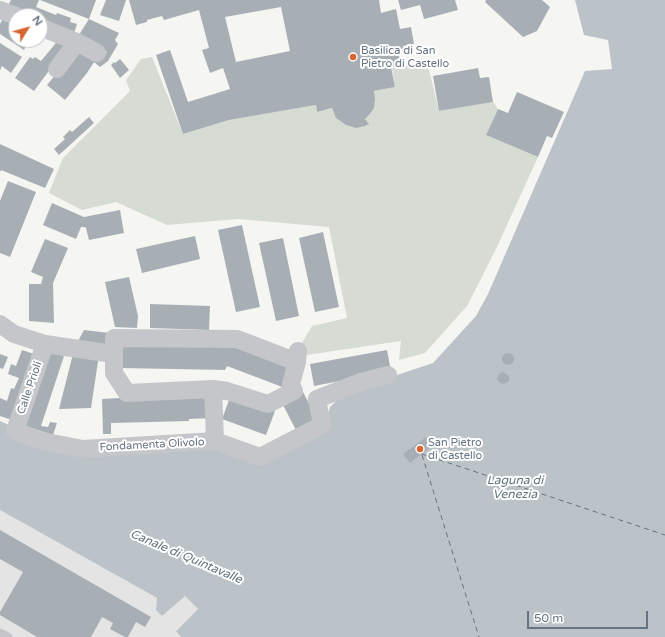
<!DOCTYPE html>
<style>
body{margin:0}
#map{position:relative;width:665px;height:637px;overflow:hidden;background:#f5f5f2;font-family:"Varela Round",sans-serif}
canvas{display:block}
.north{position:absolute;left:8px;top:8px;width:40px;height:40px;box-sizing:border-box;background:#fff;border:1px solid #c2c7cd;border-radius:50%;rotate:53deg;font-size:11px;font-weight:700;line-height:16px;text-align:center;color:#667381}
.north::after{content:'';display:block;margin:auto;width:14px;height:18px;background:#d56632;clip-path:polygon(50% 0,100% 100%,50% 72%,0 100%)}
.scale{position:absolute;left:527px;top:611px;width:121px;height:18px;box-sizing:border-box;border:2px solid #667381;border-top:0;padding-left:5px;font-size:12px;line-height:14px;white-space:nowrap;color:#667381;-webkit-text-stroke:3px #fff;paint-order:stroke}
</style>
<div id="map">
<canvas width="665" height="637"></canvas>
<div class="north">N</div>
<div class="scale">50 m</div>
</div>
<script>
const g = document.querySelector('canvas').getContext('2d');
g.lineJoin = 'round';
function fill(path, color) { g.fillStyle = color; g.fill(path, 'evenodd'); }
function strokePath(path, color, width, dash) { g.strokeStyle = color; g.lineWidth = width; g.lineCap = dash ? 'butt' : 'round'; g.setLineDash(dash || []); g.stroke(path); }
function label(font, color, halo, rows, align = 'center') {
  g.font = font + ' "Varela Round",sans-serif'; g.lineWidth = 4; g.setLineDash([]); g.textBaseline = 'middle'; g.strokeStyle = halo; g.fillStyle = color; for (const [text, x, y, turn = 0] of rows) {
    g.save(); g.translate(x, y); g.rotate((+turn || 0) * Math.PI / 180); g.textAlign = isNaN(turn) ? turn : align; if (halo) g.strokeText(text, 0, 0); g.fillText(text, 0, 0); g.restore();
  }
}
fill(new Path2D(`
 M0 510 157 598 156 610 185 596 198 609 176 630 181 637H0Z`), '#e3e4e3');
fill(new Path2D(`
 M152 57 183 134 229 120 316 105 317 112 332 108C339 125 351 130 368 125L365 119C375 111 375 103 374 91L395 87 392 68 427 62 439 111 493 102 498 109 486 135 538 157 496 249 467 306 425 353 399 360 401 341 300 356V346L312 326 347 318 329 227 238 219 167 225 116 202 82 210 49 193 63 158 130 91 126 80 141 59Z`), '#d6dcd3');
fill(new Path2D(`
 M575 0H665V637H181L176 631 198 609 185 596 162 616 156 610 157 598 0 510V421L11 426 42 445H215L262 462 327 418 330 407 339 398 364 386 433 363 476 316 488 294 585 71 612 69 608 40 584 35Z`), '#bbc3c8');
strokePath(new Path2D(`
 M422 454 665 535
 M422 455 479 637`), '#62737e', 1, [5, 4]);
fill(new Path2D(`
 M11 0H39L36 7 56 15 57 13 71 18 70 22 77 24 73 36 40 25V15L33 12 31 16H19L6 10Z
 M40 0H96L89 19 119 33 115 40 118 44 108 61 100 67 94 62 87 73 65 100 47 85 76 50 104 56 107 52 77 38 89 19Z
 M106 0H126L119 21 100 15Z
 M129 0H379L381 13 396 9 400 29 411 27 414 44 403 46 404 49H398L401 65 391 67 395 87 374 91 375 99 374 108 370 114 365 119 369 124 365 126 356 128 346 125 336 118 332 108 317 112 316 105 229 120 183 134 156 55 170 50 188 102 230 89 223 68 210 73 202 50 209 48 199 10 164 20 162 16 147 20V22L136 25ZM281 7 290 51 236 62 225 17Z
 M398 0H455L458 10 424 19 420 5 401 10Z
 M486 0H542L550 7 537 31 523 37 485 2Z
 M5 14 16 19V40H29L24 50 0 34V24Z
 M60 38 72 44 51 68 34 91 15 78 30 57 33 59 35 57 41 61Z
 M0 43 22 57 11 73 2 66 0 70Z
 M120 59 129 70 120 78 111 65 114 62 115 63Z
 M478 68 480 78 489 77 493 102 439 111 433 76Z
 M517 92 564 112 552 138 547 136 538 157 486 135 498 109 508 113Z
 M89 117 94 123 59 155 54 149 65 139 63 137 70 130 72 132Z
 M0 144 54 169 45 188 1 170 0 172Z
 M8 181 36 192 10 257 0 253V201Z
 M52 203 84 217 120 210 124 233 89 240 86 228 84 227H81L76 239 43 225Z
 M242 225 260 307 236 312 218 230Z
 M323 232 339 307 315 312 299 238Z
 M195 236 200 259 142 273 136 249Z
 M283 238 299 316 276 321 259 243Z
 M45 239 68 248 53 283 54 323 29 321V284H41L43 277 31 272Z
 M129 277 138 316 137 328 115 327 105 282Z
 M150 304 210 306 209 330 150 328Z
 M84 330 110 333 108 347 77 343Z
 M121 342 233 345 293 364 285 388 227 366 225 370 121 368Z
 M22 350 37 355 15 421 0 416V398L7 401 11 388 14 389 19 378 8 374 11 364 16 366Z
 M47 350 64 356 41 426 48 427 50 422 57 423 53 435 22 425Z
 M387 350 391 371 314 386 310 364Z
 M502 359a6 6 0 1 1 12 0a6 6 0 1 1-12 0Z
 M0 354 8 357 3 369 0 368Z
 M73 354 99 355 91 408 59 409Z
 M503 372 509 376V381L504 384 500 383 497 379 499 374Z
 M303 392 319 423 298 434 282 403Z
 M210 393 212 418 189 419V421L111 423V434H103L102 399Z
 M231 395 275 411 266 435 222 419Z
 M426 437 432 446 410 463 403 454Z
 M0 530 151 617 145 627 136 622 128 637H125L110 629 113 623 102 617 91 637H37L0 615V612L23 572 0 559Z`), '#a8afb4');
strokePath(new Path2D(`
 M0 633 8 637`), '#c4c6ca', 9);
strokePath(new Path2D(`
 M0 10 16 16
 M40 27 77 42 97 53
 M57 69 77 42
 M0 324 14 334 45 344 113 354
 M45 344 15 431 42 441 83 449 215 441 260 457 322 425 317 399
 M213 389 127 393 114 373V338L237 339 297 362
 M317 399 361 382 388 375
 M215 441 213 389 227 391 268 404 294 391 291 384 297 362 298 351`), '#c4c6ca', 18);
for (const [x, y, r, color] of [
 [353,57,4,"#d56632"],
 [420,449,4,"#d56632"]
]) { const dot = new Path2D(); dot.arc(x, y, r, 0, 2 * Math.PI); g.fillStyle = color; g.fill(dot); strokePath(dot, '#fff', 1.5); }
label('11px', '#667381', '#fff', [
 ["Basilica di San",361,51],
 ["Pietro di Castello",361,64],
 ["San Pietro",428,443],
 ["di Castello",428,456]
], 'left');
label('11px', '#667381', '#fff', [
 ["Calle Prioli",30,388,-71],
 ["Fondamenta Olivolo",152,445,-3]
]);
label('italic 12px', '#62737e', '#fff', [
 ["Laguna di",515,481],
 ["Venezia",515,495],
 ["Canale di Quintavalle",186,557,23]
]);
</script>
